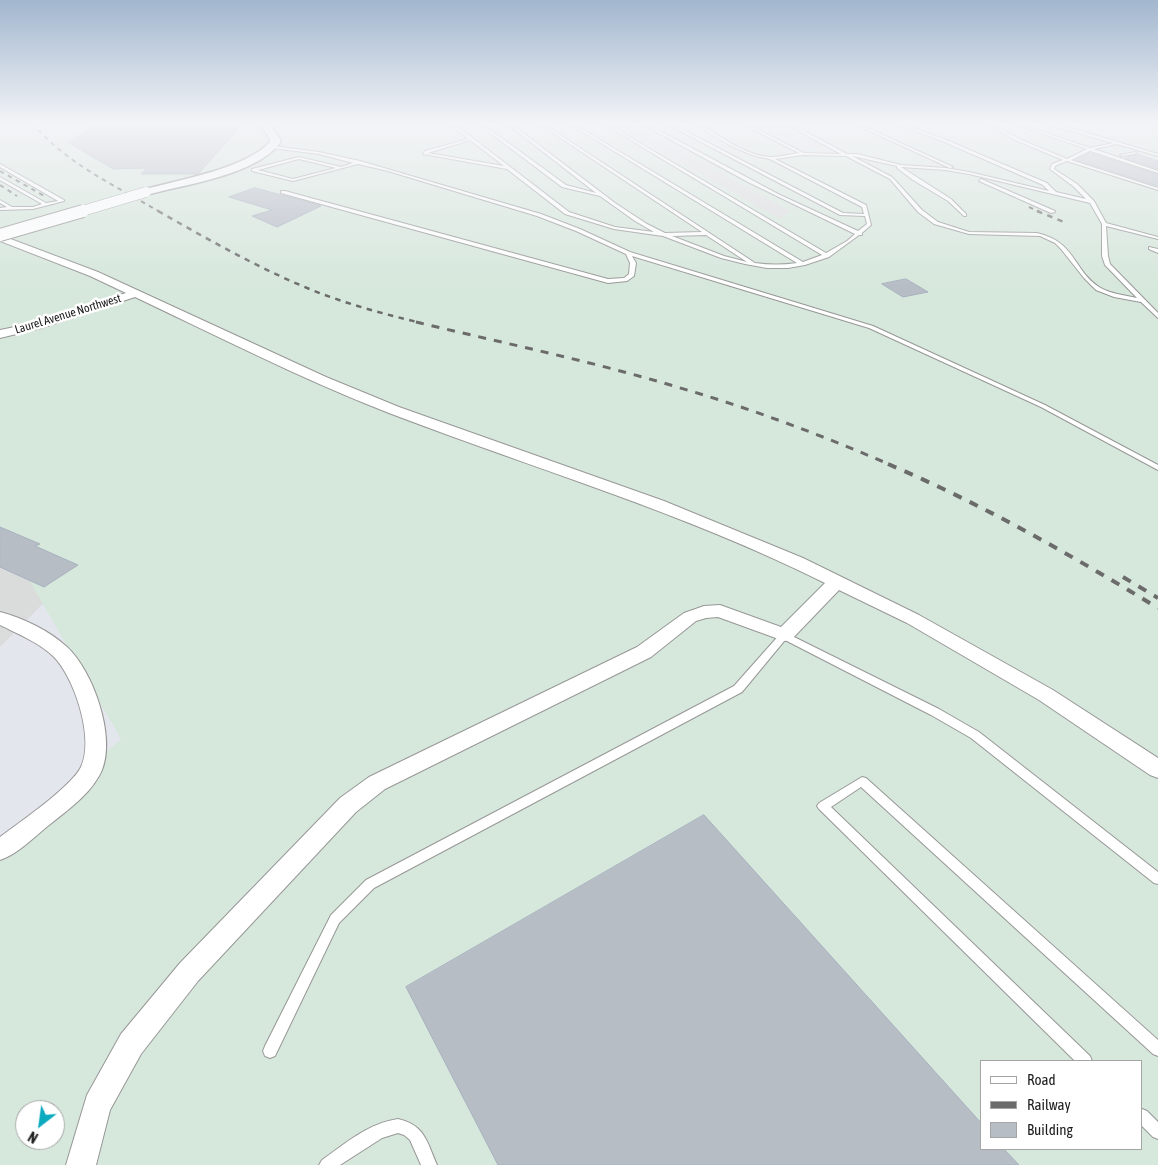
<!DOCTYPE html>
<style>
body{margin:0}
#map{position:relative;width:1158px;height:1165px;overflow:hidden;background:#e4e6ee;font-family:"Asap Condensed",sans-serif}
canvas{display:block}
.legend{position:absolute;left:980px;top:1060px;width:162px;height:90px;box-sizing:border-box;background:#fff;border:1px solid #a5a5a5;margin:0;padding:6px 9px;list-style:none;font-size:15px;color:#1d1d1d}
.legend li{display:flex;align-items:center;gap:10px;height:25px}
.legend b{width:25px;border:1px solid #a5a5a5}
.north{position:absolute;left:15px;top:1100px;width:50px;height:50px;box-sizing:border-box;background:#fff;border:1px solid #a5a5a5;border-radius:50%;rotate:210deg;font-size:14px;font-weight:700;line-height:20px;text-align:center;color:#1d1d1d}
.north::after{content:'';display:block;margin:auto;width:18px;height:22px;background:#0baabf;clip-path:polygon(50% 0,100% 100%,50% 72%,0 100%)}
</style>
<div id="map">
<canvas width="1158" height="1165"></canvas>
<ul class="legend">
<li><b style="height:6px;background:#fff"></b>Road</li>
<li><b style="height:6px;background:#6b6b6b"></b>Railway</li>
<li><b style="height:14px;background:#b7bdc5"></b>Building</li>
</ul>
<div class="north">N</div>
</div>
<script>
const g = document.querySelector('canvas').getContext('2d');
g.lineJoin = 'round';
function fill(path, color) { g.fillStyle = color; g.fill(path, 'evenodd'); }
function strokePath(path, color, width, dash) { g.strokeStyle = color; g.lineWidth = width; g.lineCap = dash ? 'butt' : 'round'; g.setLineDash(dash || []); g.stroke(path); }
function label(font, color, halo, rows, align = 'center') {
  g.font = font + ' "Asap Condensed",sans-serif'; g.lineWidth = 5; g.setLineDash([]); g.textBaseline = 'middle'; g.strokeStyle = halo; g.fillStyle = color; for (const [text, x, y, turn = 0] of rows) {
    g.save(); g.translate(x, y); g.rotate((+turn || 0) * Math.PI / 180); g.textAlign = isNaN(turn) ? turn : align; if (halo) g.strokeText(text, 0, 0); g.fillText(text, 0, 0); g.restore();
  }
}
fill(new Path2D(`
 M0 445 86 560 0 647Z`), '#dadbdb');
fill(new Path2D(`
 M0 123H1158V1165H0V843L121 739 0 530ZM982 1061H1142V1149H982ZM25 1110H55V1140H25Z`), '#d6e7db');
fill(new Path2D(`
 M611 123H630L790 211 780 219Z
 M750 123H775L823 147 802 149Z`), '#ddd');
const building = new Path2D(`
 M97 123H244L198 174H141L147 168 113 169 69 143Z
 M1090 153 1158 175V186L1076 160Z
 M1137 154 1158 161V169L1125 158Z
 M255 188 304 201 321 206 277 227 252 216 272 210 229 197Z
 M906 279 928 292 903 297 882 284Z
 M0 527 40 544 35 546 78 565 44 587 0 567Z
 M704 815 982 1124V1149H1004L1019 1165H498L406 987Z`);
fill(building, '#b7bdc5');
strokePath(building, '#a7b1bf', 1);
const service = new Path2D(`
 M449 123H453L569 212 615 227 654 232 635 221 600 196 562 187 477 123H481L566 185 596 193 506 123H510L615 203 647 224 665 233 702 232 538 123H542L755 263C769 265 783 265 797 263L568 123H572L803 262 822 255 602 123H606L826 253 847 241 855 234 748 182 640 123H645L778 194 858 231 867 224 865 216 840 215 665 123H670L843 213 864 214 862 207 770 159C742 155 718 139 695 123H699C720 136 745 156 771 157 780 157 790 154 799 153L740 123H745L804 153 841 154 784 123H789L847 154H857L901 165 946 168 969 172 1049 191 1043 185 942 141 893 123H899L944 139 1047 183 1056 192 1086 199 1073 186 1050 169 1052 164 1063 160 1015 140 986 123H991L1017 138 1067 159 1087 149 1011 123H1017L1090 148 1113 143 1043 123H1051L1074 129 1158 154V156L1117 144 1094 149 1158 171V173L1090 151 1071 160 1158 188V190L1067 161 1055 166 1054 169 1077 184 1094 201 1106 223 1158 237V239L1106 226 1108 256 1110 264 1158 313V318L1141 302 1114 297 1096 290 1084 278 1061 249 1055 243 1040 236 969 234 934 224 918 212 890 179 846 156 803 155 775 159 866 205 871 225 862 233V235H859L829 257 805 265 788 268H767L745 264 721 258 663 236 614 229 565 214 507 169 423 154 425 151 468 139ZM470 140 504 166 428 153ZM852 156 897 166V168L913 180 948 201 964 216H966V214L951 199 901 167 946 170 969 174 1090 203 1102 224V256L1105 265 1137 298C1124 295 1110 294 1099 287 1073 270 1076 242 1037 233L969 232 938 222 922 210 892 177ZM706 235 747 262 724 256 672 236Z
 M852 123H857L953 167 950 168Z
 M273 146 319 152 360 161 541 214 580 229 630 252 873 326 1045 405 1158 465V470L1041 407 869 328 632 256 636 263 634 276 627 281 608 283 281 193V191H285L608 279 624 278 629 274 630 263 626 254 576 231 537 216 388 171 358 164 293 181 252 171V169L299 157 341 167 353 163 319 154 272 148ZM299 159 336 168 293 179 258 170Z
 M1136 152 1135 154 1122 156 1120 155Z
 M0 164 64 200V201L33 209 0 210V208L7 207 0 203V200L12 207H33L42 204 0 180V177L46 203 58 201 0 167Z
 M981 179 1055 211V212L1051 213 979 181Z
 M1149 247 1158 249V253L1149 249Z
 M784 632 939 709 979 732 1158 872V884L1154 883 971 738 931 715 785 640 742 692 374 888 339 923 275 1056 270 1058 265 1056 263 1051 265 1046 331 915 366 880 734 686 781 633Z
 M862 777 866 778 1158 1040V1056L1153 1054 861 787 831 807 1090 1056 1092 1061H1075L819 809 817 806 819 803Z
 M1142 1109 1147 1111 1158 1122V1139L1153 1137 1142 1126Z
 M398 1119C425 1125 427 1142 437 1165H421L410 1140 404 1135 398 1133 382 1138 340 1165H319L322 1160C346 1143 369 1123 398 1119Z`);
const minor = new Path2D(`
 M0 235 98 272 326 377 399 407 664 501 803 558 919 615 1053 690 1158 758V778L1150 775 1039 700 907 623 839 590 791 640 784 641 718 617 706 618 696 621 651 657 385 789 356 812 198 981 141 1054 110 1110 96 1165H66L87 1095 121 1034 180 963 340 798 369 777 637 647 684 613 704 606 720 605 781 627 825 583C685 513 535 469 389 413 302 379 219 337 135 297L41 328 0 338V330L34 323 126 293 90 276 0 241Z
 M0 612C23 618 50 631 67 647 93 671 116 736 102 770 92 793 68 810 49 825 34 837 18 854 0 860V837C20 822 71 787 81 767 95 739 74 676 53 656 38 642 18 634 0 625Z`);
const tertiary = new Path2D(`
 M260 123H269L280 139V143C255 175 187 184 150 194H142L141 192 142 190C178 180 245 169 270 142V139Z`);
strokePath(service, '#979797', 2);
strokePath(minor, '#979797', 2);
strokePath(tertiary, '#979797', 3);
fill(service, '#fff');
fill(minor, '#fff');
fill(tertiary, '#fff');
strokePath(new Path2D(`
 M32 123C67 164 114 185 160 212
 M0 171 46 197
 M0 185 17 196
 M1029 207 1040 212`), '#6b6b6b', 2, [4.5, 4.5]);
strokePath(new Path2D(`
 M158 211C204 237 251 264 300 285 339 302 380 313 421 323
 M1037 211 1064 222`), '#6b6b6b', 2.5, [5.5, 5.5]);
strokePath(new Path2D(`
 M416 322C503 343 591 361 677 387 750 408 821 435 891 465`), '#6b6b6b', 3, [8, 8]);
strokePath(new Path2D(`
 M888 464C982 504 1071 555 1158 608
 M1123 577 1158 598`), '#6b6b6b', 4, [9, 9]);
const tertiaryBridgeFar1 = new Path2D(`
 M79 212 146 192`);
const tertiaryBridge = new Path2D(`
 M0 235 83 211`);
strokePath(tertiaryBridgeFar1, '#979797', 11, []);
strokePath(tertiaryBridge, '#979797', 14, []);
strokePath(tertiaryBridgeFar1, '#fff', 10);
strokePath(tertiaryBridge, '#fff', 12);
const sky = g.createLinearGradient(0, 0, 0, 287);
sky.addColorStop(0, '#a2b6ce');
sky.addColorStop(0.43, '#f3f4f7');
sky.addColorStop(1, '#f3f4f700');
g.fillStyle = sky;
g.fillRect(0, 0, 1158, 287);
label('12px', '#1d1d1d', '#fff', [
 ["Laurel Avenue Northwest",68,314,-17]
]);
</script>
